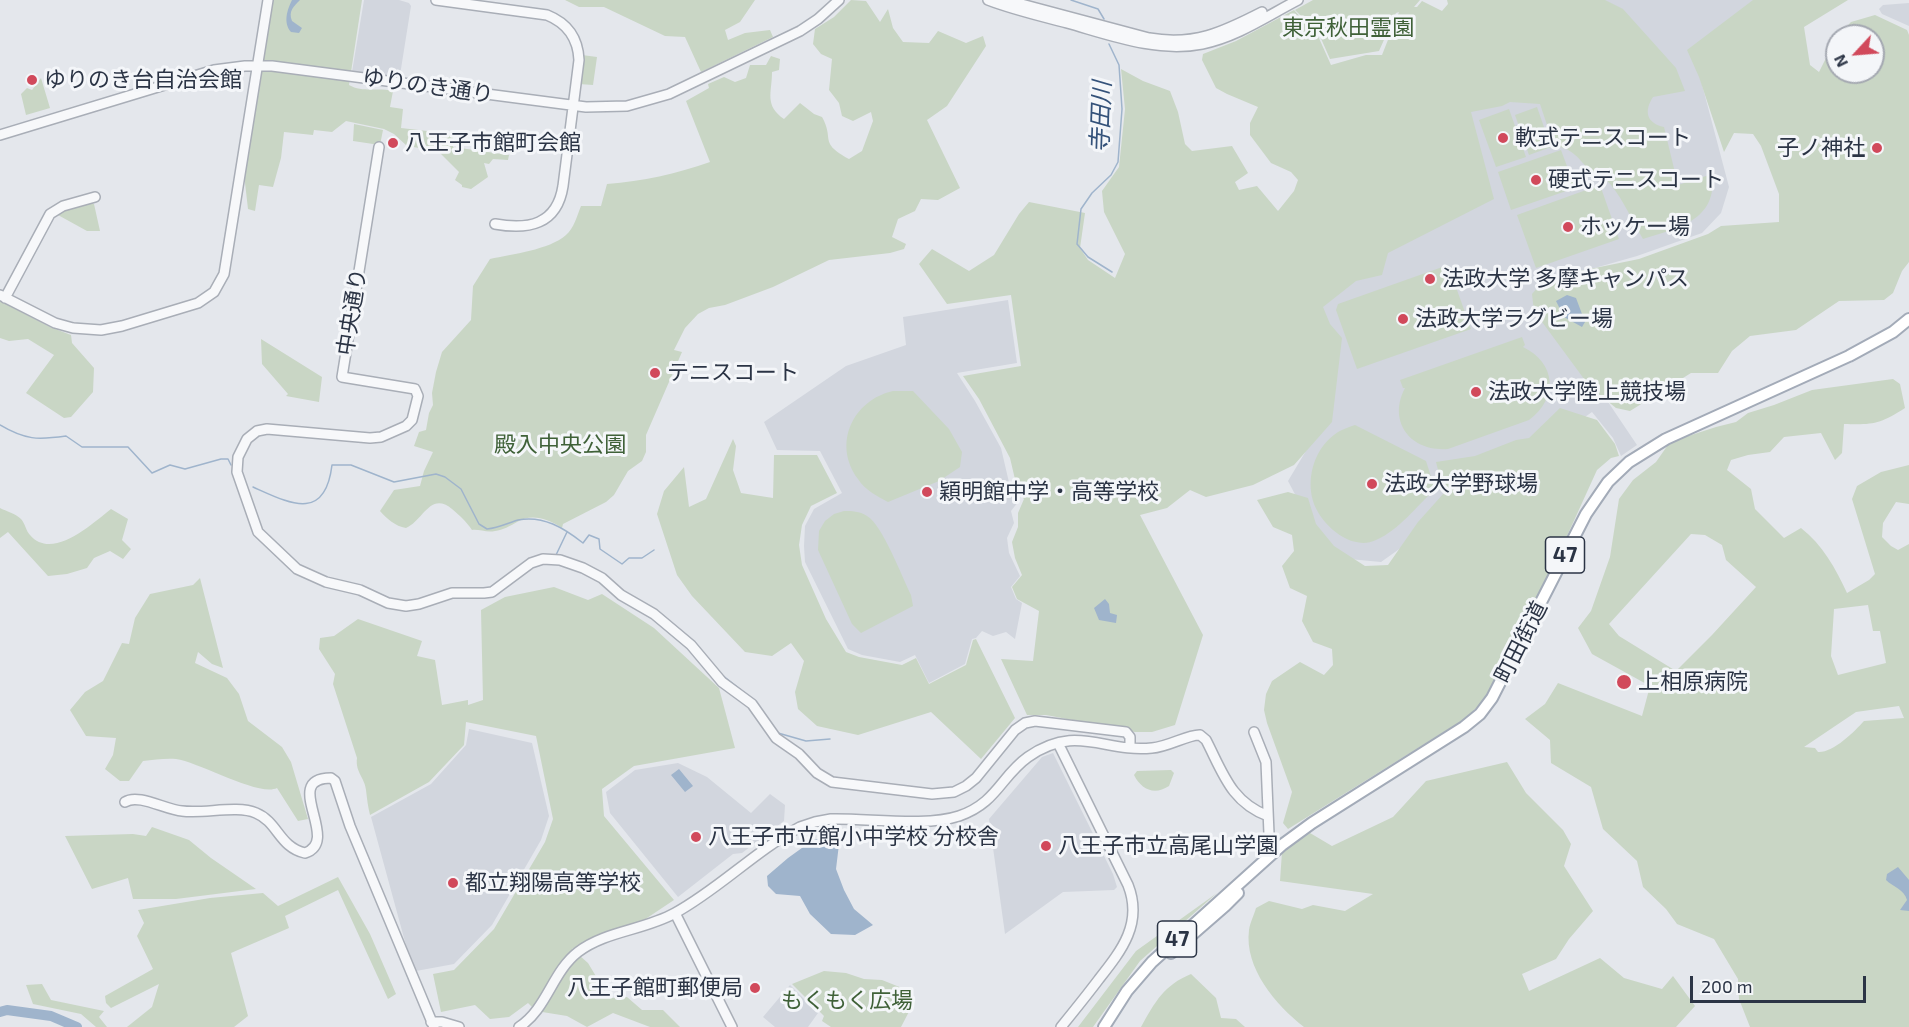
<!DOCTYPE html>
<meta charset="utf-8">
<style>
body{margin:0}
#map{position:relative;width:1909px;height:1027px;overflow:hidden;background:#e4e7ec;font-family:"Exo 2",sans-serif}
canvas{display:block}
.north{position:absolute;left:1825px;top:24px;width:60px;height:60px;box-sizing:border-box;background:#f4f6f9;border:2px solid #a4a8b1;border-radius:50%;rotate:244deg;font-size:16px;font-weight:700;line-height:24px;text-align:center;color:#2b3445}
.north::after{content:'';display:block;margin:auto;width:21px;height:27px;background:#d1495b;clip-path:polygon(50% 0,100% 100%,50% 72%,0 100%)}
.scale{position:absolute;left:1690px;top:976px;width:176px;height:27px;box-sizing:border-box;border:3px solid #2b3445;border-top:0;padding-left:8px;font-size:18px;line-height:21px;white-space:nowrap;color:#2b3445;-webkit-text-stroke:4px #f4f6f9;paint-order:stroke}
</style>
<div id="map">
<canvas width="1909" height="1027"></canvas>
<div class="north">N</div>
<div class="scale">200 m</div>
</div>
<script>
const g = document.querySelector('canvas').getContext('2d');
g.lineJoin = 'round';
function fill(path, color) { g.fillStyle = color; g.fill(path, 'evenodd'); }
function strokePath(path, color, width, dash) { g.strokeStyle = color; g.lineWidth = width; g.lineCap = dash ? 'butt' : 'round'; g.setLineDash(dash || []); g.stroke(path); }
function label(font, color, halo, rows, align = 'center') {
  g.font = font + ' "Exo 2","Noto Sans JP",sans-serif'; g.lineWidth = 6; g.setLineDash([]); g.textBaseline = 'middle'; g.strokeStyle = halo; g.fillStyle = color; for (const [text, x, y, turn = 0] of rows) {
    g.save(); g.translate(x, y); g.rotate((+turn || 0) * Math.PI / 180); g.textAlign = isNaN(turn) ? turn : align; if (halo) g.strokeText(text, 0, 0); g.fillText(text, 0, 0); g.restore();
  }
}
fill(new Path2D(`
 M364 0H399L409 3 411 6 400 75 397 77 352 72Z
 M1463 0H1771L1695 58 1729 187 1721 213 1702 233 1637 256 1549 281 1606 399 1637 445 1621 456 1613 438 1592 412 1381 562 1328 557 1288 481 1328 414 1305 278Z
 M1909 3V26L1882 14 1879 9 1883 5Z
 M1008 300 1017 363 957 373 975 401 1001 448 1011 491 1018 502 1011 511 1014 523 1007 538 1009 553 1020 576 1011 587 1016 599 1022 603 1015 639 1006 632 993 636 982 631 976 638 972 639 965 664 929 683 915 655 900 662 862 655 848 649 805 562 804 546 805 526 814 509 842 493 820 451 777 450 764 422 846 366 906 345 903 317Z
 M469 729 532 743 549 816 541 840 492 925 454 964 416 971 407 949 371 817 431 784 466 745Z
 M1053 753 1113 874 1117 887 1114 890 1063 892 1005 934 989 819 1042 757Z
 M678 763 707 777 751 813 770 794 785 805 784 821 742 853 733 854 678 897 610 813 606 792 635 770Z
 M790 985 818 1013 808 1027H775L763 1017Z`), '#d2d6de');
fill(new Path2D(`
 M271 0H362L349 85C363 93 378 87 393 91L390 107 403 109 401 128 453 134V147L509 155 508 160 493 159 489 164 484 163 488 177 471 189 462 187V185L455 180 459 172 438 151 407 146 394 134 384 129 346 121 332 132 314 130 313 135 284 132 281 158 273 187 259 185 255 211 248 209 244 174Z
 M565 0H755L740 22 725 30 728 40 745 33 770 30 773 37 701 72 685 37 665 36 604 7H579Z
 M851 0 866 1 880 22 888 9 893 28 903 42 929 43 938 31 966 43 983 36 986 46 947 106 927 120 960 188 938 200 921 199 915 211 898 219 892 237 906 244 904 249 890 253 829 260 773 287 725 305 709 308 698 314 685 328 674 350 682 352 646 435V452L642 461 628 471 614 495 606 502 563 524 562 528C548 519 532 513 517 522 510 526 503 530 495 531 487 533 479 529 472 530 466 521 460 516 452 509 430 491 423 521 406 528 395 526 387 519 380 511L394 490 420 486 424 471 433 452 414 446 419 432 426 430 429 413 433 405 432 393 436 372 442 352 471 320 473 286 490 259C512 254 549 250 566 235 574 228 577 216 581 206H601L607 184C643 181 676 174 710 162L686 101 709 88 708 84 724 77 735 82 746 78 750 65H766L771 56 780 59 779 70 772 72C772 93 764 105 784 119L800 103 814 114 822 117C835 140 818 142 849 159L862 151 873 121 871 112 853 121 842 116 839 103 829 90 832 59 821 54 813 44 815 29 834 17Z
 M1313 0H1420L1414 7H1417L1422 1 1442 11 1448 4 1447 0H1605L1623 9 1676 68 1685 91 1653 97C1644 111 1646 123 1664 127L1678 185 1712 174C1718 221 1677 228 1643 239 1633 222 1624 201 1611 185 1605 177 1595 176 1588 169 1577 156 1571 148 1554 146L1540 104 1510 102 1502 106 1471 112 1494 199 1388 253 1382 275 1356 281 1323 307 1330 324 1342 338 1332 422 1294 465 1253 485 1206 497 1190 490 1167 508 1140 515 1203 635 1175 725 1152 732H1135L1046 715H1027L1001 659 1033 661 1039 611 1017 599 1012 587 1022 575 1015 558 1012 542 1018 527V513L1024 499 1018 492 1010 458 979 399 963 376 1021 366 1011 295 947 304 919 264 932 249 969 271 994 255 1019 214 1029 202 1085 213 1080 248 1088 260 1115 278 1125 254 1104 212 1102 191 1119 167 1125 109 1121 69 1143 81 1170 91 1178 112 1185 144 1192 151 1232 146 1248 173 1235 182 1239 190 1257 186 1278 211 1294 191 1298 180 1291 172 1271 163 1250 135V123L1258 107 1227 94 1216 88 1202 60 1203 54 1236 41 1294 10 1318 36 1331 65 1366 55H1382L1399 12 1396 13 1379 51 1330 59 1319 34 1295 10Z
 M1753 0H1848L1804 27 1810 65 1819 72 1837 36V72H1873V36H1837L1851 22 1875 15 1907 30 1909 35V262L1902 271 1893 293 1884 300 1839 301 1796 330 1750 336 1732 351 1718 373H1691L1630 411 1616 408 1590 387 1534 311 1532 294 1546 278 1639 259 1708 234 1721 226 1779 222V194L1761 146 1753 134 1734 133 1724 152 1699 77 1687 50Z
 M582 55 597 57 593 85 579 84Z
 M41 78 50 108 26 115 21 94 27 88 32 90Z
 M1537 107 1551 147 1529 155 1515 115Z
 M1509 109 1526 157 1496 167 1479 120Z
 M354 124 383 130 380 145 353 141Z
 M1561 150 1575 188 1511 210 1498 172Z
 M1600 185 1619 239 1536 268 1517 215Z
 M90 202 94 204 100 231H87L58 215V213Z
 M1448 265 1471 329 1357 369 1336 310 1338 304Z
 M0 301 50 327 71 335 72 343 94 368 93 392 71 417 64 418 26 393 54 355 28 339 9 341 0 338Z
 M1522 337 1525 345 1523 347C1556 363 1559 398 1529 420L1448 449C1411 452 1387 422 1405 388H1403L1400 380Z
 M261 339 322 377 319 402 286 396 288 394 262 364Z
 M1893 379 1900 384 1905 408C1880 424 1873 425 1844 424L1842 453 1835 460 1821 433 1784 437 1770 452 1748 455 1731 460 1727 470 1751 489 1755 509 1784 538 1801 528C1822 544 1836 569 1847 593L1869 580 1875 574 1852 499 1857 486 1881 472 1909 465V504L1896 502 1883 523 1882 537 1891 546 1898 550 1909 544V1027H1750L1739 999 1738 979 1714 939 1677 924 1666 909 1643 887 1637 861 1603 829 1591 787 1551 763 1550 740 1525 719 1545 704 1558 683 1642 716 1650 686 1592 654 1578 628 1591 611 1610 557 1619 499 1633 480 1656 462 1670 442 1716 427 1736 422 1748 413 1774 405 1812 390ZM1691 534 1705 535 1722 545 1726 560 1756 587 1712 635 1676 671 1619 636 1609 624ZM1868 605 1873 631H1880L1886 663 1838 675 1831 656 1834 609ZM1899 706 1904 718 1864 721C1854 732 1833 753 1818 752L1815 748 1804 747 1856 712Z
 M893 391H913L949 429 962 452 960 467 939 481 888 502C877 496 865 490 858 479 832 444 853 400 893 391Z
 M1560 408 1597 420 1615 444 1619 456 1611 458 1597 470 1557 558 1483 701 1466 718 1288 829 1283 823 1292 792 1267 723 1264 710 1266 694 1272 681 1300 662 1324 675 1333 665 1332 649 1313 642 1302 621 1307 596 1290 588 1282 566 1294 551 1292 535 1273 527 1257 500 1288 492 1308 498 1316 524 1334 546 1365 566 1388 565 1418 522 1444 493 1436 462 1475 456 1516 440 1529 438Z
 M1355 425 1426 461 1435 489C1417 506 1399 530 1376 540 1351 552 1320 524 1313 501 1306 476 1315 447 1338 432 1343 429 1349 427 1355 425Z
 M733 439 736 446 733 470 741 493 773 498 774 455H817L837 493 811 506 802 525 799 545 802 565 826 619 846 652 859 657 902 665 916 658 929 684 966 665 973 640 976 639 1015 718 981 759 931 712 858 735 817 726 798 709 795 692 804 661 791 643 772 656 745 652 692 596 677 575 657 514 664 491 684 467 689 507 706 499Z
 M0 508C6 511 16 514 21 519 25 523 26 531 30 535 52 561 92 524 111 509L128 519 122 540 131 549 123 559 110 551 94 558 87 568 67 574 48 576 8 532 0 538Z
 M844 511C852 511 859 511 867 516 882 524 902 577 911 595L913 606 861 633 852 624 818 550 819 531 825 521 834 514Z
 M200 578 223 668 212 664 198 652 195 663 227 678 239 694 248 721 282 747 291 762 308 819 298 821 277 788C259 797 199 762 176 759 165 758 154 760 143 761L129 781H120L105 769 113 755 116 738 86 736 70 710 85 692 103 681 122 643 129 644 135 618 150 594 193 585Z
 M554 587 588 600 602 594 654 628 719 688 735 748 634 766 602 789 604 816 674 900 641 922 592 938 572 949 588 963 609 998 627 997 642 1010H663L680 1027H650L613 1013 587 1027 567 1016 536 1011 528 1003 509 1017 490 1019 475 1005 441 1012 433 974 454 970 494 929 545 842 553 819 536 736 466 722 464 745 429 782 370 815C368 807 367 799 366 790 365 778 355 772 357 758L333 684 335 674 319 649 320 638 334 636 358 619 422 641 417 656 435 660 442 705 468 700V705L483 700 481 610 505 597Z
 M1507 762 1526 793 1563 830 1571 844 1564 866 1593 911 1569 939 1556 959 1522 974 1529 991 1600 958 1624 978 1662 989 1673 976 1695 1006 1676 1027H1304C1276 1005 1244 968 1249 930 1250 923 1254 915 1256 908L1269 901 1302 909 1313 905 1345 911 1373 894 1280 881 1282 852 1310 833 1332 846 1393 817 1426 781Z
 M1171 770 1174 773 1169 786C1154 796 1141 789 1134 775L1137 771Z
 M152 827 189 840 211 858 256 889 176 899H133L128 878 92 889 65 836 133 834 146 836Z
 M338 877 370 934 396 994 388 999 338 890 285 916 289 928 231 953 248 1016 234 1027H127L152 1007 159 984 111 1008 106 1003 105 996 153 969 137 936 144 923 138 910 210 898 263 893 278 906Z
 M1217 893 1140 961 1093 1027H1078L1136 951Z
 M824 971 846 973 864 979 882 980 902 988 914 1002 901 1027H831L822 1021 824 1016 792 984Z
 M1191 974 1216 998 1221 1018 1236 1019 1245 1027H1141C1155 1002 1164 985 1191 974Z
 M42 984 51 1000 104 1011 99 1017 107 1027H96L81 1014 33 1004 26 985Z`), '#c9d6c5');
fill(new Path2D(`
 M292 0H300C294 6 288 11 292 21L302 28 299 33 291 32C283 23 287 10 292 0Z
 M1567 295 1576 298 1585 322 1582 327 1564 317 1556 301Z
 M1105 599 1109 604 1110 613 1117 615 1116 623 1099 620 1094 608Z
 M679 769 693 786 685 792 671 775Z
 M840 836 836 869 844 890 854 909 873 925 855 935 831 934 810 914 800 896 776 894 768 886 767 876 788 858 813 840Z
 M1898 867 1909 880V911L1900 910 1907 900C1904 889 1893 887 1886 880L1887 874Z`), '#9fb4cc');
strokePath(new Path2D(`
 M1071 0 1098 9 1104 19
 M1109 44 1119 65 1122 109 1118 162 1111 175 1092 193 1081 209 1077 244 1088 257 1112 272
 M0 425C25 440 38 440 66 436L82 447H128L152 473 170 465 185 469 221 459H228L231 465
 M253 487C289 503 325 523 332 465H351L394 482 436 474 445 477 461 489 479 524 487 529C498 528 508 523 518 520 543 515 564 528 583 543L589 535 599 539 600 549 622 564 629 558H642L654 550
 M557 555H556L567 532
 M587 565 602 573
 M644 603 655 610
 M722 675 754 700
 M778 733 806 741 830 739`), '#9fb4cc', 1.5);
strokePath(new Path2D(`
 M0 1012 7 1010 51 1016 77 1027`), '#9fb4cc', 10);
const tertiary = new Path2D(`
 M436 0 547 15C567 23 578 38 579 60L563 186C557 225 528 230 495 224
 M988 0C1014 10 1041 16 1067 23 1110 35 1157 53 1202 44 1237 37 1267 16 1298 0
 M1006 0 1149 38C1194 46 1223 32 1262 12
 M0 135 214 70 245 66H272L586 107 627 106 669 94 800 31 818 19 839 0
 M379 147 342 377 415 389 418 396 412 420 406 426 381 437 370 438 267 429 257 431 247 439 238 457 237 472 258 532 297 569 326 582 360 590 388 603 406 606 419 604 452 593H484L492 592 531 563 543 559 560 560 583 568 602 578 621 595 654 614 691 645 722 682 752 704 776 738 799 754 817 773 832 782 932 794 954 792 966 786 976 778 1015 730 1025 723 1035 721 1126 732 1130 737V748
 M0 295 55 323 73 328 101 330 122 326 198 303 214 292 224 274 268 0
 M5 298 50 214 63 206 95 197
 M1254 732 1266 762 1269 834 1274 853
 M1058 743 1128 885C1143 923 1122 950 1099 979 1087 995 1074 1011 1061 1027
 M125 802C138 793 166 810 182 811 204 814 237 805 256 813 278 822 279 847 305 853 342 841 280 778 331 778L335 781 350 826 434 1027
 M675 913 732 1027
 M431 1022H442L459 1027
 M519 1027C547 1009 552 972 578 952 605 931 645 930 675 913 719 889 755 851 800 827L815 822 831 819C868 818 926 827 959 816 997 803 1001 776 1028 757 1077 723 1104 753 1152 748 1168 747 1189 734 1200 735L1206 740C1223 773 1231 802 1268 816`);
const primary = new Path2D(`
 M1171 953 1225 906 1238 893
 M1104 1027 1127 991 1152 962 1282 845 1312 823 1464 727 1480 714 1492 698 1586 514 1608 482 1629 462 1666 439 1849 356 1893 332 1909 319`);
strokePath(tertiary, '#a9aeb7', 12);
strokePath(primary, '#a3abb8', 14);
strokePath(tertiary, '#f7f8fa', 9);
strokePath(primary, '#fff', 10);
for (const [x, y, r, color] of [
 [32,80,6,"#d1495b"],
 [1503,138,6,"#d1495b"],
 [393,143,6,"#d1495b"],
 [1877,148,6,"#d1495b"],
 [1536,180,6,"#d1495b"],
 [1568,227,6,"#d1495b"],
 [1430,279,6,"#d1495b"],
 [1403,319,6,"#d1495b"],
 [655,373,6,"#d1495b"],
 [1476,392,6,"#d1495b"],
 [1372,484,6,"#d1495b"],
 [927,492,6,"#d1495b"],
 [1624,682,8,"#d1495b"],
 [696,837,6,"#d1495b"],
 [1046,846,6,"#d1495b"],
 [453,883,6,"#d1495b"],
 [755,988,6,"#d1495b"]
]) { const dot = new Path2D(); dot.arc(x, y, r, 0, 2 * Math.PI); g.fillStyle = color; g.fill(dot); strokePath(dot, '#f4f6f9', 2); }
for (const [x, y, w] of [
 [1565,555,39],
 [1177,939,39]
]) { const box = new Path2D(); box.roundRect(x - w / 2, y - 18, w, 36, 4.5); g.fillStyle = '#f4f6f9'; g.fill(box); strokePath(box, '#2b3445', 1.5); }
label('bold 21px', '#2b3445', null, [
 ["47",1565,555],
 ["47",1177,939]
]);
label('22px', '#3f6138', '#f4f6f9', [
 ["東京秋田霊園",1348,28],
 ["殿入中央公園",560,445],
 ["もくもく広場",847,1001]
]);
label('22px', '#2b3445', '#f4f6f9', [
 ["ゆりのき台自治会館",44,80],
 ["軟式テニスコート",1515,138],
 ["八王子市館町会館",405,143],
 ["子ノ神社",1865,148,"right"],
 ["硬式テニスコート",1548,180],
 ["ホッケー場",1580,227],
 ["法政大学 多摩キャンパス",1442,279],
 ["法政大学ラグビー場",1415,319],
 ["テニスコート",667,373],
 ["法政大学陸上競技場",1488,392],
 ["法政大学野球場",1384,484],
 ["穎明館中学・高等学校",939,492],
 ["上相原病院",1638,682],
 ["八王子市立館小中学校 分校舎",708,837],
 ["八王子市立高尾山学園",1058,846],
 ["都立翔陽高等学校",465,883],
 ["八王子館町郵便局",743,988,"right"]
], 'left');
label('22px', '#2b3445', '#f4f6f9', [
 ["ゆりのき通り",428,86,8],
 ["中央通り",352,312,-81],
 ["町田街道",1521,642,-63]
]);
label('italic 24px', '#34527a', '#f4f6f9', [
 ["寺田川",1101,117,-88]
]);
</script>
